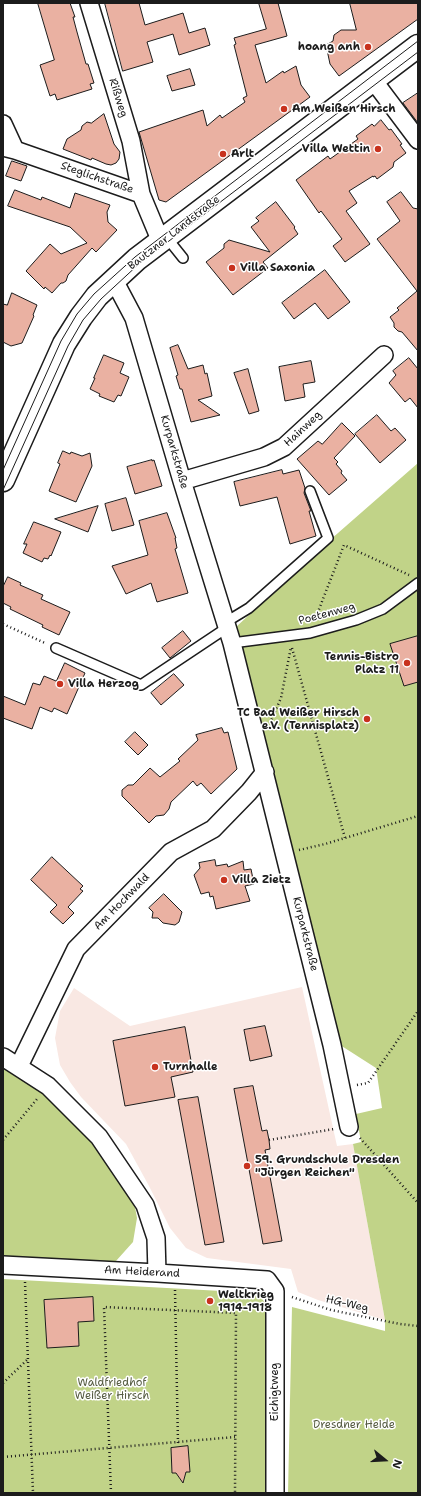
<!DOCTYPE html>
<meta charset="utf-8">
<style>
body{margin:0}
#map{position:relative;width:421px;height:1496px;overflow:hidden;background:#fff;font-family:"Shantell Sans",sans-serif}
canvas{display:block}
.frame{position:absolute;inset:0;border:4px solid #1c1c1c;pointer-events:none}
.north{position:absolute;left:365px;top:1440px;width:40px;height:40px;-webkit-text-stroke:3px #fff;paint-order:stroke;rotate:108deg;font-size:11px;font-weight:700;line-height:16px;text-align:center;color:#1c1c1c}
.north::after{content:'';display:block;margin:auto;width:14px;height:18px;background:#1c1c1c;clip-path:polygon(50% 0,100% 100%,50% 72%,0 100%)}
</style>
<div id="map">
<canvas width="421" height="1496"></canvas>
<div class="frame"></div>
<div class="north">N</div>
</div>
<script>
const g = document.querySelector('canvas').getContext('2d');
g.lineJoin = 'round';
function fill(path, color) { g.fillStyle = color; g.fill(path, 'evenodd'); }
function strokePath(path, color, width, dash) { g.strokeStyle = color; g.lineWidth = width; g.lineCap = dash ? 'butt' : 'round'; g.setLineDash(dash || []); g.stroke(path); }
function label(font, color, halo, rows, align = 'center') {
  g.font = font + ' "Shantell Sans",sans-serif'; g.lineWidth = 3; g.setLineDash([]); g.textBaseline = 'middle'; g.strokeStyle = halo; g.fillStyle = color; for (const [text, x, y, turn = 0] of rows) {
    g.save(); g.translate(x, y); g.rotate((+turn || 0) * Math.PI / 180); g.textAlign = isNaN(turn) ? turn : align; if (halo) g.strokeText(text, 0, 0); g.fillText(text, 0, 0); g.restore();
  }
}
fill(new Path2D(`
 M302 987 337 1146 353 1144 385 1320 318 1300 298 1292 291 1269 207 1258 186 1248 170 1228 149 1186 126 1144 81 1097 70 1082 60 1065 55 1038 60 1011 74 988 130 1026Z`), '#f9e8e3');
fill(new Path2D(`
 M418 463V1493H288L292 1307 385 1331V1320L353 1144 361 1142 356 1114 382 1108 376 1068 337 1043 236 627 322 547Z
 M3 1067 43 1093 93 1143 116 1175 135 1207 137 1218 133 1242 116 1261 102 1262 3 1256Z
 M3 1279 258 1293 268 1307V1493H3Z`), '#c1d388');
const building = new Path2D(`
 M38 3H70L75 17H73L77 32 86 64H88L94 83 90 84 92 89 57 100 55 94 50 96 40 65 54 60Z
 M105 3H139L145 25 183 13 189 33 205 28 210 45 179 55 173 34 147 42 153 62 123 71Z
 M259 3H278L287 36 255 45 266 83 283 71 284 73 296 66 301 85 310 97 166 202 159 200 139 132 203 110 207 126 220 115 222 118 245 102 243 98 247 96 234 45 236 44 234 38 266 29Z
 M350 3H418V19L339 76 330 64 326 45 333 41 334 35 341 30H356Z
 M190 69 195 85 172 91 167 76Z
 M418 93V123L403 103Z
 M104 114 114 144 120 152 119 159 116 163 111 165 106 164 92 158 91 160 63 149 67 139 81 130 82 126 87 122 91 123Z
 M381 120 389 130 391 129 402 144 400 145 406 153 394 162 393 167 377 179 375 176 373 177V176L349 191 357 203 346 211 370 244 345 262 333 246 342 239 321 211 319 213 296 180 328 156 330 159 358 139 356 136 372 124 374 126Z
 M12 161 27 166 21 181 6 176Z
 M15 190 41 200 42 197 70 208 75 193 110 205 107 212 108 222 117 230 96 252 92 248 68 275 66 281 63 283H61L52 293 45 287 44 289 26 271 50 244 61 254 87 243 70 227 8 206Z
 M401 192 413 208 418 209V351L402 332 398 331 394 327V323L390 317 399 310 397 308 417 291 377 239 400 221 387 202Z
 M276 202 295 227 294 228 298 234 263 262 268 268 233 295 206 262 224 248V244L229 240 270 252 251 227 259 221 256 218Z
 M325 270 350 302 328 319 315 303 294 319 282 303Z
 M12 293 37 305 33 315 34 316 22 343 11 346 3 342V304L7 305Z
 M178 345 188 369 203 365 205 374 207 373 212 396 198 400 220 415 191 422 182 389H180L176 376 178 375 170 348Z
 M104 355 124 363 120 373 129 377 121 396 118 395 114 402 99 396 100 394 90 389 95 378H94Z
 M409 358 418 369V408L410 398 405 402 389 383 396 375 393 371Z
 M311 361 315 382 303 384 305 397 285 401 279 367Z
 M248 369 259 411 249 414 234 373Z
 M377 415 391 431 395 428 406 440 380 463 355 434Z
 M342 423 355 436 334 458 338 462 336 464 342 471 341 473 347 480 329 495 297 459 318 441 322 444Z
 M63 451 70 454 71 452 82 456 90 453 92 466 76 502 49 491 60 464 58 463Z
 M152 460V461L154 460 162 486 135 494 127 467Z
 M282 470 283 474 299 470 305 488 304 493 311 511H309L316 536 290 544 277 497 240 506 234 482Z
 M126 498 134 525 112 531 105 504Z
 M98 506 88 532 55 519Z
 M167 513 176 538H175L177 548 175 549 188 593 157 602 151 583 126 594 112 566 148 555 139 521Z
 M34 522 61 532 51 556 50 555 48 559 44 558 42 562 23 553 27 544H24Z
 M8 577 21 583 20 585 43 595 41 599 70 612 59 635 42 627 43 625 10 609 11 607 3 603V587Z
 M183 631 191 641 170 658 162 648Z
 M418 636V682L404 686 390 644Z
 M65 663 85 673 67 714 54 708 52 712 40 707 32 729 3 718V696L25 705 33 683 40 685 44 676 56 681Z
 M174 674 184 685 161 705 151 693Z
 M222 728 224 733 228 732 237 769 211 794 201 783 197 786 193 781 171 802 169 809 164 815 156 816 149 823 122 796V790L128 785H133L150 768 160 777 180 761 178 759 198 740 196 735Z
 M135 732 148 745 138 755 125 742Z
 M52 857 83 886 80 889 83 891 68 907 74 913 63 924 50 912 57 905 31 880Z
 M215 860 216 866 227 864 228 867 243 861 244 870 251 869 254 884 245 886 250 901 216 909 213 896 210 897 209 892 201 894 194 875 200 868 199 863Z
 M164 894 182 912 179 922 175 925 163 923 158 918H152L153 912 149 908Z
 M265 1026 272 1056 250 1061 244 1030Z
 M185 1027 193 1072 171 1077 175 1097 125 1106 113 1041Z
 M253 1086 262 1131 267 1130 269 1140 270 1149 265 1150 282 1241 263 1244 234 1089Z
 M198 1097 224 1242 205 1245 178 1100Z
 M93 1297 94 1321 78 1322 79 1346 47 1348 44 1300Z
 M188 1446 190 1472H186L183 1483 176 1473H172L171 1448Z`);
fill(building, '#eab1a2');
strokePath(building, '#1c1c1c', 1);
const lane = new Path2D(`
 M167 238 183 258
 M226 622 249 608 328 538 310 491
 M232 643 310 633 356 620 383 609 418 583
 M56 648 141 685 228 627`);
const street = new Path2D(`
 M89 3 131 141 141 194
 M373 80 418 140
 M3 124 15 150
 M3 147 15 150 141 194 161 242
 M113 281 116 284 134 318 182 481 232 643 332 1045 349 1127
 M182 481 264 457 284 447 384 355
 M3 1057 48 1086 99 1137 145 1205 156 1238 157 1273
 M19 1066 76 949 171 852 213 829 249 792 265 772
 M3 1265 157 1273 267 1280 275 1291V1493`);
const primary = new Path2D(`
 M3 480 64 344 81 317 97 296 137 259 418 46`);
strokePath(lane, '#1c1c1c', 12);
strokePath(street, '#1c1c1c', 20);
strokePath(primary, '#1c1c1c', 25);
strokePath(new Path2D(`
 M316 617 344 545 409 575
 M3 624 45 643
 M292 648 345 838
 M270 723 281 698 291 647
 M299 850 325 844 418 816
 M357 1085 368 1083 418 1011
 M360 1138 418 1203
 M3 1140 37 1099
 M269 1140 334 1129
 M25 1282 33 1493
 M175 1290 178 1444
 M292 1297 331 1310 400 1324 418 1326
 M3 1383 28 1359
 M3 1457 235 1437
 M111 1493 104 1307 236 1313 235 1493`), '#1c1c1c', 2.5, [1, 3]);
strokePath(lane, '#fff', 9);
strokePath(street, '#fff', 17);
strokePath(primary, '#fff', 22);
strokePath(new Path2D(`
 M3 470 61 341 77 314 94 294 135 257 418 41
 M3 490 68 346 83 320 101 299 140 263 418 52`), '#1c1c1c', 1);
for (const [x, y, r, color] of [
 [368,47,4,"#c8321e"],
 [284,109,4,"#c8321e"],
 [378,149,4,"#c8321e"],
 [223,154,4,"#c8321e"],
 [232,268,4,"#c8321e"],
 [407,663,4,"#c8321e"],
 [60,684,4,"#c8321e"],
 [367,719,4,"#c8321e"],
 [224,880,4,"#c8321e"],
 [155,1067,4,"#c8321e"],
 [247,1166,4,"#c8321e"],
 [210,1301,4,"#c8321e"]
]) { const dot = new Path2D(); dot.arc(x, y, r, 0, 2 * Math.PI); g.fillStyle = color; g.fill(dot); strokePath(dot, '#fff', 1.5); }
label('bold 11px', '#1c1c1c', '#fff', [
 ["hoang anh",360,47,"right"],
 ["Am Weißen Hirsch",292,109],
 ["Villa Wettin",370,149,"right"],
 ["Arlt",231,154],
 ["Villa Saxonia",240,268],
 ["Tennis-Bistro",399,657,"right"],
 ["Platz 11",399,670,"right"],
 ["Villa Herzog",68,684],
 ["TC Bad Weißer Hirsch",359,713,"right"],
 ["e.V. (Tennisplatz)",359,726,"right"],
 ["Villa Zietz",232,880],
 ["Turnhalle",163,1067],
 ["59. Grundschule Dresden",255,1160],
 ["\"Jürgen Reichen\"",255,1173],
 ["Weltkrieg",218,1295],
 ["1914-1918",218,1308]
], 'left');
label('11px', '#1c1c1c', '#fff', [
 ["Rißweg",118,98,73],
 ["Steglichstraße",97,178,19],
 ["Bautzner Landstraße",174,233,-38],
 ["Hainweg",303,429,-43],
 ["Kurparkstraße",174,452,74],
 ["Poetenweg",327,614,-15],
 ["Am Hochwald",122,902,-46],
 ["Kurparkstraße",305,934,76],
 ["Am Heiderand",142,1272,3],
 ["HG-Weg",347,1304,13],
 ["Eichigtweg",275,1392,-90]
]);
label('11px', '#565c42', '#fff', [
 ["Waldfriedhof",112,1383],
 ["Weißer Hirsch",112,1396],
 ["Dresdner Heide",354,1425]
]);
</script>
